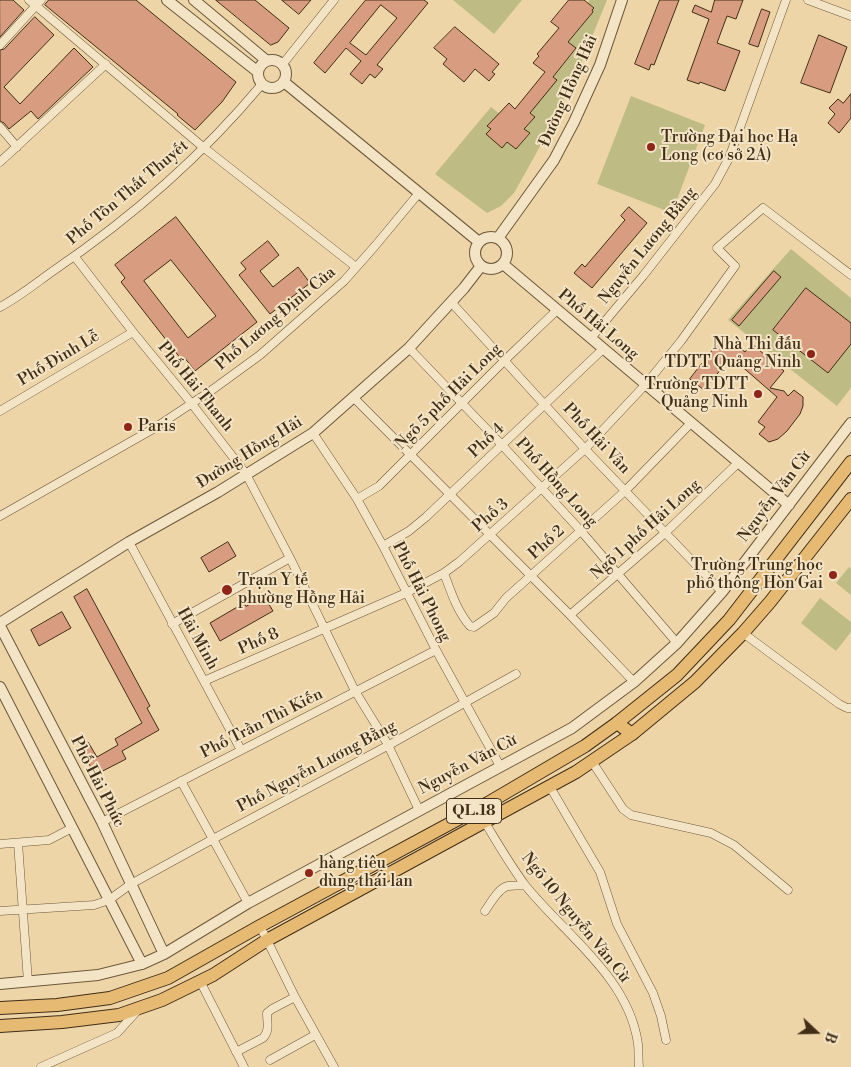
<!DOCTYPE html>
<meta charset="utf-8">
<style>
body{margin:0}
#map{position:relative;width:851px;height:1067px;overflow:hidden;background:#eed5a8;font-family:"Libre Bodoni",serif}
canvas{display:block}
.north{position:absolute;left:791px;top:1007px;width:50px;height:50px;-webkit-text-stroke:4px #f4e4c6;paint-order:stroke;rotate:111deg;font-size:14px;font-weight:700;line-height:20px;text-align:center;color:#402e16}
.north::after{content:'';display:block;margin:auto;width:18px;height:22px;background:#402e16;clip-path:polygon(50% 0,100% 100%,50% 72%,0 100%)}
</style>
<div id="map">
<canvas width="851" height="1067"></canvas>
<div class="north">B</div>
</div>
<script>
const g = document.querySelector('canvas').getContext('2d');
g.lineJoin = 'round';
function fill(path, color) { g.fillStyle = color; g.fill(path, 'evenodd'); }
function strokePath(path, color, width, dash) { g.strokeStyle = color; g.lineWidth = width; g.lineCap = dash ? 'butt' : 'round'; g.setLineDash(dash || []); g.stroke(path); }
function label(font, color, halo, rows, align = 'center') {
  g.font = font + ' "Libre Bodoni",serif'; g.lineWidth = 4; g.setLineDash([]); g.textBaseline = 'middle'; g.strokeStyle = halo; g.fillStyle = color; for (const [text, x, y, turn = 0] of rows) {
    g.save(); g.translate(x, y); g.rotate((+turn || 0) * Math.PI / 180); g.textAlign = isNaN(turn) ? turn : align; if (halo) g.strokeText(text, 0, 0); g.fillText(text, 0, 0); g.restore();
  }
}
fill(new Path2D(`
 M453 0H522L494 34Z
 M589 0H607L578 71 542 143 514 193 501 206 487 213 435 174 491 107 500 114 488 125 491 129 487 134 507 142 516 149 530 134 524 129 535 117 530 113 556 80 553 77 576 49 568 42 593 12 592 10 594 8 588 3Z
 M631 96 705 125 672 213 597 184Z
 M791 249 851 298V388L837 406 728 320Z
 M849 567 851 569V595L836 583Z
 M820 598 851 622V632L836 651 801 623Z`), '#bebc84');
const building = new Path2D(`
 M0 0H13L24 10 0 37Z
 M49 0H136L236 82 222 102 195 130 177 115 178 114 45 5Z
 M216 0H255L289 28 278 42 271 45Z
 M282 0H311L299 14Z
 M366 0H424L428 3 377 65 383 69 375 78 370 74 362 84 350 74 361 61 346 48 325 73 314 63ZM381 5 397 18 366 55 350 43Z
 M569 0H584L594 8 592 10 593 12 568 42 576 48 553 77 557 80 530 113 535 117 524 129 530 133 516 149 507 142 502 148 486 134 491 129 487 126 509 103 515 109 545 72 533 63 539 56 537 54 559 28 551 22Z
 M660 0H679L654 65 651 64 649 70 635 64Z
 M715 0H743L736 19 727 16 717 43 740 51 725 91 700 82 699 84 687 80 709 19 692 12 695 5 711 12Z
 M762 9 770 12 758 47 749 44Z
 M35 17 54 35 4 87 20 104 74 48 93 67 38 119 31 111 9 129 4 123 0 121V50L4 49Z
 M455 27 499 64 492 72 495 74 489 81 475 69 464 82 443 64 447 59 434 48Z
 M819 35 847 47 830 93 801 83Z
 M851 94V118L839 133 828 123 835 114 829 108 838 99 843 103Z
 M629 207 647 223 592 288 574 273 582 264 585 267 625 220 621 216Z
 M176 217 257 322 195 371 184 357 181 359 121 282 125 278 115 265ZM171 260 216 316 188 338 144 281Z
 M268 241 279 255 260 271 273 287 298 267 310 283 270 314 239 275 246 269 241 263Z
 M774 271 781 277 739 326 732 320Z
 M806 288 851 323V344L828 373 773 330Z
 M724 336 745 352 752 344 784 371 770 388 784 391 788 396 794 390 803 397V406L800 414 787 431 778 439 769 442 759 434 765 427 758 422 777 397 731 357 704 390 690 379Z
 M228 542 236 556 209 572 201 558Z
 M87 589 150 706 147 708 159 730 122 751 126 759 95 775 80 747 88 742 97 757 118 745 115 739 142 723 74 597Z
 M264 596 273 611 220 641 210 623 244 603 246 606Z
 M62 612 71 628 39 646 31 630Z`);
fill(building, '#d89d81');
strokePath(building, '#402e16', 1);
const minor = new Path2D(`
 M29 0 203 147 356 267
 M808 0 851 16
 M0 45 41 0
 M282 65 334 0
 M0 127 17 147
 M0 162 106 64
 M75 257 133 332 192 404 246 474 290 558 355 691 387 743 419 810
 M451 302 585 449 722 592
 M0 307C19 297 36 283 53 271 131 218 202 156 262 84
 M591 338 643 276 715 184 729 158 786 0
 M409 348 502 445 581 531 677 643
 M354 398 570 615 634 682
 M0 411 133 332
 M313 433 357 499 383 546 436 650 500 766
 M357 499 379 486 505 360 557 310
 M0 516 153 429 212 390 260 355 344 281 375 246 419 193
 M129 542 241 750
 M383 546 409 531 426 517 603 349
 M444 573C451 592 457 611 470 626L474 627 494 613 506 598 625 491 691 423
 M570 615 665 533 739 462
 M172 624 290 558
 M743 633 839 704 847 708H851
 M204 681 406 593 444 573 459 562 585 449 646 384 681 341 735 266 717 248 763 208 851 275
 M591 760 623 809 631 815 711 833 734 845 788 890
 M181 781 248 903
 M550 787 600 872 617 924 653 993 661 1016 666 1040
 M484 821C497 842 510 865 525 885 564 934 629 977 638 1044 639 1052 638 1059 639 1067
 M102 822 436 650
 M18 843 28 982
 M0 844 49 840 72 828
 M0 911 94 905 109 900 131 884 213 839 389 745 516 674
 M485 911C491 903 498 888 508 886 514 885 519 886 525 885
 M260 926 295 997 334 1067
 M200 981 244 1067
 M236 1052 263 1038C270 1031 267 1022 267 1013L272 1009 295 997
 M270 1060 315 1035
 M41 1067 117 1033 137 1011`);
const tertiary = new Path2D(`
 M167 0 258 72
 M194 0 267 61
 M258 74a14 14 0 1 1 28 0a14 14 0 1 1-28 0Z
 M284 82 479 242
 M475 253a16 16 0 1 1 32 0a16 16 0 1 1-32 0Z
 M498 238 554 160 574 122 600 65 622 0
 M503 264 789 505
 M0 623 129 542 218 492 313 433 409 348 464 288 481 266
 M0 626 102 822 164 954
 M0 687 142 964
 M0 984 98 975 142 964 164 954 248 903 572 728 634 682 677 643 722 592 851 423`);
const primary = new Path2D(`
 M0 1008 57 1005 110 998 168 978 260 926 488 803 585 746 617 723 677 675 729 620 851 462
 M0 1026 62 1022 119 1015 162 1000 213 975 267 940 576 772 632 734 695 682 743 633 770 602 851 499`);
const trunk = new Path2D(`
 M617 723 632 734`);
strokePath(minor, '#6c583a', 9);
strokePath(tertiary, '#6c583a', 12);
strokePath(primary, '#402e16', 14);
strokePath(trunk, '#402e16', 14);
strokePath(minor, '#f4e4c6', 8);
strokePath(tertiary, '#f4e4c6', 10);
strokePath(primary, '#e7ba74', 12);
strokePath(trunk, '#e7ba74', 12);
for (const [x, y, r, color] of [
 [651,147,5,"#8f2418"],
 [811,354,5,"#8f2418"],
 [758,394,5,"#8f2418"],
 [128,427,5,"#8f2418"],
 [833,575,5,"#8f2418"],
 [227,590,6,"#8f2418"],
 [309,873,5,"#8f2418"]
]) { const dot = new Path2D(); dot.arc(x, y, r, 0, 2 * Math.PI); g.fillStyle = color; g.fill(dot); strokePath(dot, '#f4e4c6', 2); }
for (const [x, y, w] of [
 [474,811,55]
]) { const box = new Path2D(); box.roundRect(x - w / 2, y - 12.5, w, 25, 4); g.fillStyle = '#f4e4c6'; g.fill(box); strokePath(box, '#402e16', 1); }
label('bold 15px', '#402e16', null, [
 ["QL.18",474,811]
]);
label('16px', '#402e16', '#f4e4c6', [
 ["Đường Hồng Hải",569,91,-66],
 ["Phố Tôn Thất Thuyết",128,193,-40],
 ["Nguyễn Lương Bằng",648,246,-51],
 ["Phố Lương Định Của",276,319,-40],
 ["Phố Hải Long",598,325,40],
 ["Phố Đinh Lễ",59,359,-31],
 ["Phố Hải Thanh",195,387,51],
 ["Ngõ 5 phố Hải Long",449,397,-45],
 ["Phố Hải Vân",596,439,47],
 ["Phố 4",487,441,-43],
 ["Đường Hồng Hải",250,453,-32],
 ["Phố Hồng Long",556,483,48],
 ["Nguyễn Văn Cừ",775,497,-53],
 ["Phố 3",491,516,-41],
 ["Ngõ 1 phố Hải Long",646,530,-42],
 ["Phố 2",547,543,-42],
 ["Phố Hải Phong",421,592,63],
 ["Hải Minh",197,639,61],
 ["Phố 8",259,642,-24],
 ["Phố Trần Thì Kiến",262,724,-27],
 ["Nguyễn Văn Cừ",468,765,-28],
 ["Phố Nguyễn Lương Bằng",317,767,-28],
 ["Phố Hải Phúc",97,782,63],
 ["Ngõ 10 Nguyễn Văn Cừ",575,918,51]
]);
label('16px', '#402e16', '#f4e4c6', [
 ["Trường Đại học Hạ",661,138],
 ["Long (cơ sở 2A)",661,156],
 ["Nhà Thi đấu",801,345,"right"],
 ["TDTT Quảng Ninh",801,363,"right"],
 ["Trường TDTT",748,385,"right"],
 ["Quảng Ninh",748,403,"right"],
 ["Paris",138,427],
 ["Trường Trung học",823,566,"right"],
 ["phổ thông Hòn Gai",823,584,"right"],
 ["Trạm Y tế",238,581],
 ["phường Hồng Hải",238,599],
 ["hàng tiêu",319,864],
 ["dùng thái lan",319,882]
], 'left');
</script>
